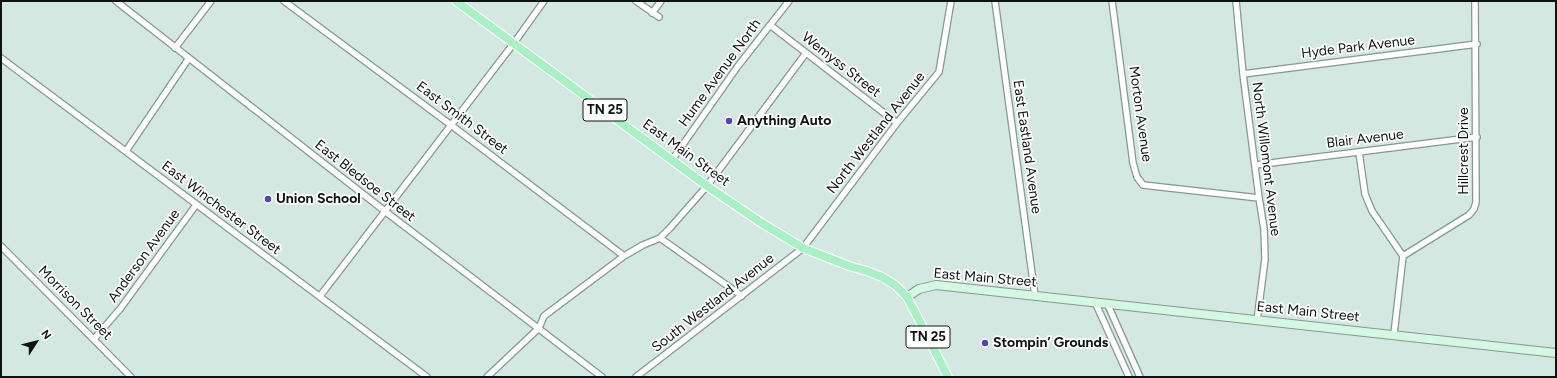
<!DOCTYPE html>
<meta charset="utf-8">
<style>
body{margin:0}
#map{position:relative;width:1557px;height:378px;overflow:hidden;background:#d4e8e2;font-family:Figtree,sans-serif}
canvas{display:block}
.frame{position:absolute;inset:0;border:2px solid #0c1311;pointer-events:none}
.north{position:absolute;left:16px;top:322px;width:40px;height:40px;-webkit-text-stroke:3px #fff;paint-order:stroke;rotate:54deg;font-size:11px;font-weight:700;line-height:16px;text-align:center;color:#0c1311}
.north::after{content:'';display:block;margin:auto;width:14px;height:18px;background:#0c1311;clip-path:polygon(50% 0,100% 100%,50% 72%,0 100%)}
</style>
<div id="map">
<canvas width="1557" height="378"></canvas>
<div class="frame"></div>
<div class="north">N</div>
</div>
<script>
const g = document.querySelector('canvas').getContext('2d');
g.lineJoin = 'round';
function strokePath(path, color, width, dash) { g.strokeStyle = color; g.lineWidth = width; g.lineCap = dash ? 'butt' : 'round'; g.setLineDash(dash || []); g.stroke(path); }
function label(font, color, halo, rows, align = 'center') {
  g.font = font + ' Figtree,sans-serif'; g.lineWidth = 3.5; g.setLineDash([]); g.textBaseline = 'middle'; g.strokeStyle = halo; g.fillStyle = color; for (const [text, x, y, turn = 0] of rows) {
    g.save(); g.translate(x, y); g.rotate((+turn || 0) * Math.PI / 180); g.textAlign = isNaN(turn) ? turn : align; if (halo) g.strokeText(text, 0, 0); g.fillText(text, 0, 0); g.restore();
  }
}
const street = new Path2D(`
 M116 1 386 212 602 377
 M284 1 451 125 624 256
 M636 1 659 17
 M995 1 1035 296
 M1112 1 1133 163 1137 177 1143 185 1259 198
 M1236 1 1243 74 1259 198 1264 229 1265 259 1257 321
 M652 13 661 1
 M770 25 897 123
 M175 48 211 1
 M1 58 427 377
 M1243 74 1477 44
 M126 151 189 58
 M1359 152 1365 194 1372 211 1403 256
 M672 160 738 66 789 1
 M1255 165 1477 137
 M660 238 742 296
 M1 246 131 377
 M320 296 514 43 544 1
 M1095 302 1129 377
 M1107 303 1140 377
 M1394 334 1403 256 1469 215 1474 209 1476 202 1475 1
 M94 339 120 309 196 205
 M487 377 539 328 544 316 624 256 643 245 660 238 670 228 707 186 806 53
 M636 377 803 248 897 123 939 72 951 1`);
const secondary = new Path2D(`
 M907 297 919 289 936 285 1556 353`);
const primary = new Path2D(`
 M456 1 707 186 760 222 803 248 849 266 867 271 882 277 895 285 907 297 916 314 948 377`);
strokePath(street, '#859892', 8);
strokePath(secondary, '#859892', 10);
strokePath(primary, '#fff', 10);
strokePath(street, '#fff', 5.5);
strokePath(secondary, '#d4f8e2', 8);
strokePath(primary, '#a9f1c5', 8);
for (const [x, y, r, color] of [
 [729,121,4,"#5143bb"],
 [268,199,4,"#5143bb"],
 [985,343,4,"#5143bb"]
]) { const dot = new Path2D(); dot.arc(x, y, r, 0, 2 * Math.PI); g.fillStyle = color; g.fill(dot); strokePath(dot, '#fff', 1.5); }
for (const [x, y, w] of [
 [605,110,44],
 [928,337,44]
]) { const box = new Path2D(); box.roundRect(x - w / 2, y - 11, w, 22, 3); g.fillStyle = '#fff'; g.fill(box); strokePath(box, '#0c1311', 1); }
label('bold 13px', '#0c1311', null, [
 ["TN 25",605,110],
 ["TN 25",928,337]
]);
label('14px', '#0c1311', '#fff', [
 ["Hyde Park Avenue",1358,47,-7],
 ["Wemyss Street",841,65,38],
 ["Hume Avenue North",720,73,-54],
 ["Morton Avenue",1140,114,82],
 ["East Smith Street",462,118,37],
 ["North Westland Avenue",876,133,-52],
 ["Blair Avenue",1365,139,-7],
 ["East Eastland Avenue",1027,147,82],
 ["Hillcrest Drive",1464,151,-90],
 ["East Main Street",686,153,36],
 ["North Willomont Avenue",1266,159,83],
 ["East Bledsoe Street",365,181,38],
 ["East Winchester Street",221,208,37],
 ["Anderson Avenue",144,256,-54],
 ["East Main Street",985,278,5],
 ["Morrison Street",75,303,45],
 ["South Westland Avenue",713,303,-38],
 ["East Main Street",1308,312,6]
]);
label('bold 14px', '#0c1311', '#fff', [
 ["Anything Auto",737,121],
 ["Union School",276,199],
 ["Stompin’ Grounds",993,343]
], 'left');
</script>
